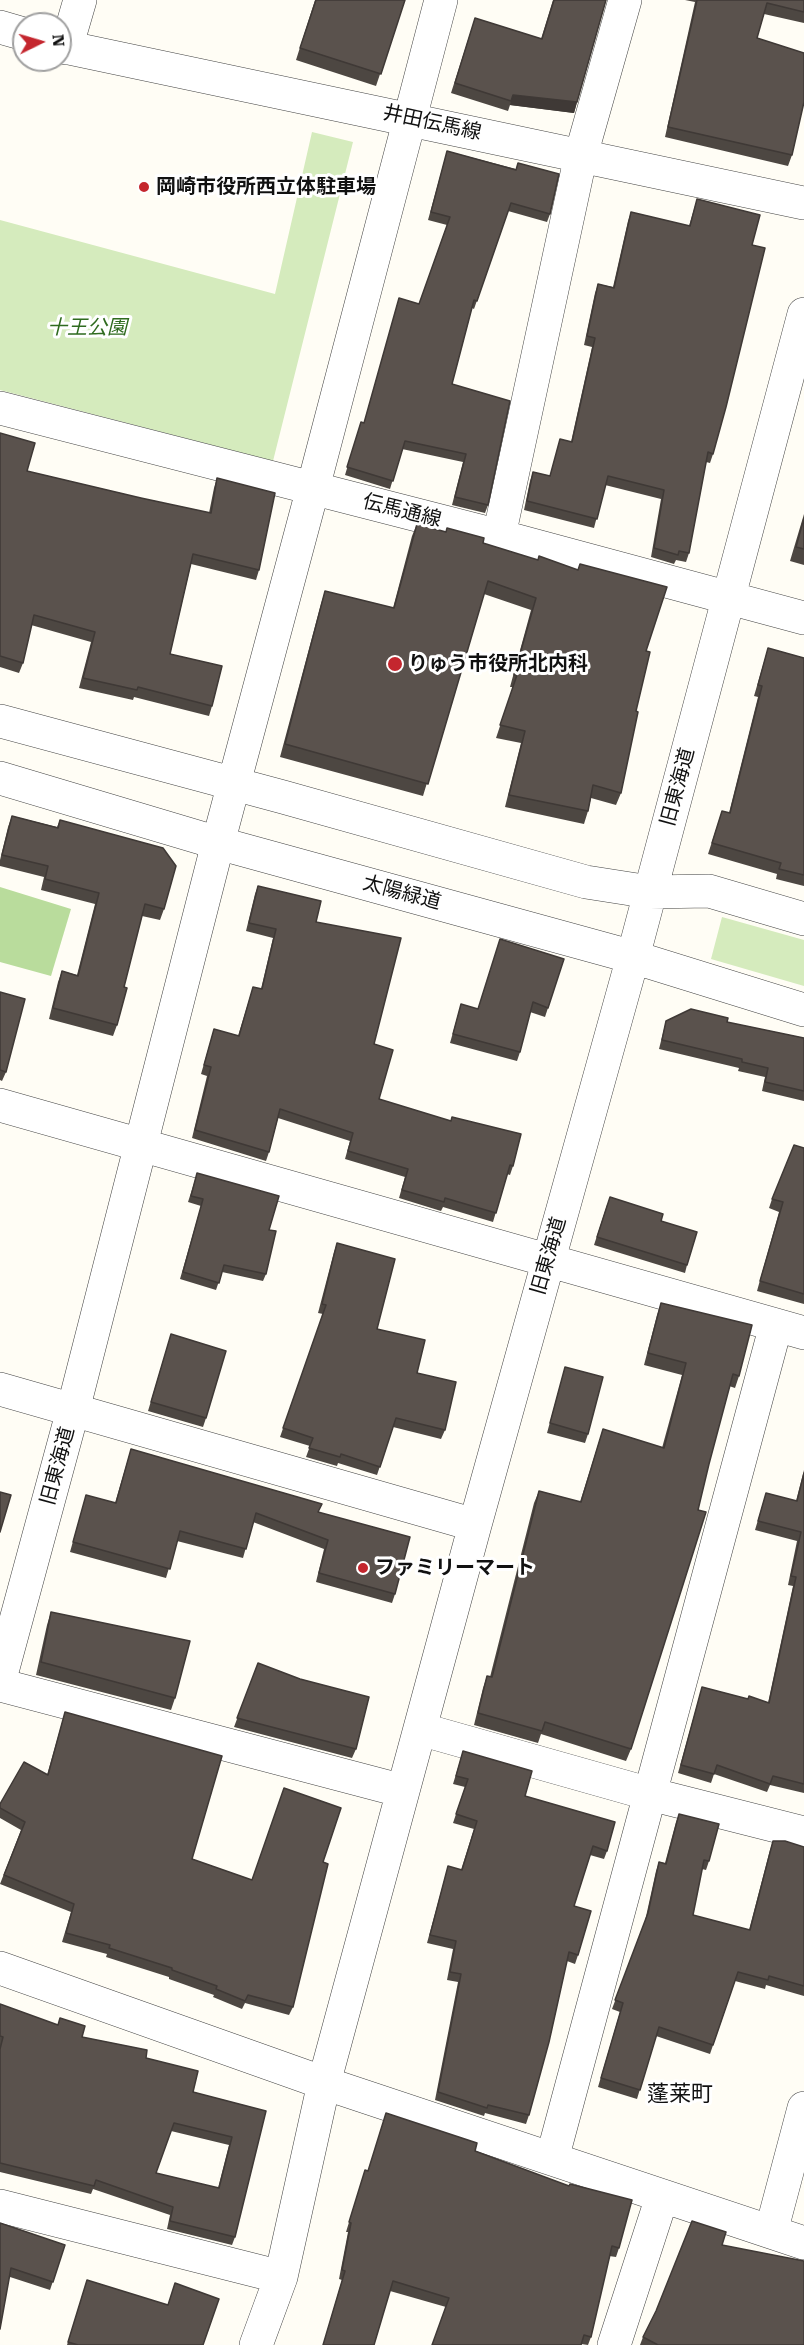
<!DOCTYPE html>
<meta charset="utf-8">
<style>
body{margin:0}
#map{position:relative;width:804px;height:2345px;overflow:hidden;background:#fffdf5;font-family:"Roboto Serif",serif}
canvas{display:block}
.north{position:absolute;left:12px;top:12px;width:60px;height:60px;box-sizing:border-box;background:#fff;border:2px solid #a0a0a0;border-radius:50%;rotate:85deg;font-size:16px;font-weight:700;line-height:24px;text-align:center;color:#111}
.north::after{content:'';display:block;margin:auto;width:21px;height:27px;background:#c4262e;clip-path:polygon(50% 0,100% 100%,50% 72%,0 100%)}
</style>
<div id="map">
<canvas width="804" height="2345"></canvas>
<div class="north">N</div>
</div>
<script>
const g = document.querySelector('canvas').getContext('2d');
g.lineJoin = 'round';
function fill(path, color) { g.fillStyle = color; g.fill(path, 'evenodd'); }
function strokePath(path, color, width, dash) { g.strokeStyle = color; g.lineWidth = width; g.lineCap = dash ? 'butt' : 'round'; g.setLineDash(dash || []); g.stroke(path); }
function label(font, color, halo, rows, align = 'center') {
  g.font = font + ' "Roboto Serif","Noto Sans JP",serif'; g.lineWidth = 6; g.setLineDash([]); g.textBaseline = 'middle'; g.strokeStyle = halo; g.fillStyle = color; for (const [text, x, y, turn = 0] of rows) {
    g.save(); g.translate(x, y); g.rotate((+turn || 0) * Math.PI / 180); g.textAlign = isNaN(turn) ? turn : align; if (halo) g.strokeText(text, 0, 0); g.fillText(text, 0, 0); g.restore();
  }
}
fill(new Path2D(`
 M312 132 353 142 273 461 0 390V220L275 294Z
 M722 917 804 940V986L711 959Z`), '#d5ebbd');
fill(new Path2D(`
 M0 887 71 909 51 976 0 962Z`), '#b9dc9c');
const minor = new Path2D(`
 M0 27 24 34
 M60 46 804 203
 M66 48 80 0
 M0 408 499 536 804 618
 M499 536 581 155 625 0
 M0 721 283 797 586 882 650 892 709 891 804 919
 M0 778 218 843 633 957 804 1010
 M0 1105 804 1333
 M0 1389 475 1525
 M0 1679 73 1410 218 843 313 488 441 0
 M0 1685 403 1791
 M420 1729 650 1794 804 1833
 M0 1968 324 2083 804 2243
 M552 2159 776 1325
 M0 2206 281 2277
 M771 2232 804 2108
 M256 2345 281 2277 324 2083 475 1525 633 957 804 314
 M614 2345 662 2197`);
strokePath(minor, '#444', 34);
strokePath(minor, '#fff', 33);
fill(new Path2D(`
 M315 0H405L376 86 296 60Z
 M553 0H606L574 113 510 105 508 111 451 93 475 18 541 39Z
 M685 0H804V23L764 14 757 38 792 155 788 166 665 137 695 2Z
 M447 151 516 169 518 163 550 214 547 222 508 211 474 309 472 308 452 384 488 505 485 513 452 505 463 462 402 449 390 489 345 475 361 422 364 423 399 298 419 304 447 225 428 220Z
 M697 199 752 245 713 454 710 463 706 462 689 553 686 562 676 560 674 564 651 557 661 499 605 485 594 528 524 510 530 481 533 472 550 476 560 439 571 442 592 347 584 345 595 293 598 284 613 287 628 221 631 212 689 226Z
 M0 433 27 471 141 498 209 513 214 488 217 478 259 570 256 580 191 564 170 654 212 706 209 716 134 697 133 700 79 688 91 642 31 625 23 663 19 673 0 667Z
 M804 514V565L790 561Z
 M417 524 483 543 646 651 621 793 616 805 591 798 588 811 584 824 505 807 521 743 496 738 513 687H510L531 610 484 594 423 796 280 757 321 604 325 591 393 608 412 536Z
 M768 648 804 658V886L776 879 777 874 708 854 722 811 729 813 758 697 754 696Z
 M12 816 57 827 60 820 164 909 160 920 142 916 124 987 117 1025 113 1036 49 1019 58 982 62 971 77 975 95 904 41 890 44 877 0 866V860L8 827Z
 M258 886 316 922 374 1044 379 1099 513 1166 510 1175 507 1174 493 1222 443 1207 441 1211 399 1198 405 1177 345 1159 350 1141 278 1118 269 1152 266 1161 192 1138 207 1076 201 1074 214 1029 238 1036 253 987 261 989 273 938 246 931 255 894Z
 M564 959 545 1017 530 1012 520 1052 517 1061 450 1043 461 1004 477 1009Z
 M0 992 6 1072 2 1081 0 1080Z
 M666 1021 727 1022 804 1038V1101L762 1091 765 1077 738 1071 739 1068 659 1049Z
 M804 1148V1304L757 1291 779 1212 769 1208 772 1199Z
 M195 1180 269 1230 266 1274 263 1281 222 1272 216 1290 180 1279 201 1206 188 1202Z
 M607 1205 661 1221 687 1265 685 1273 594 1245Z
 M337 1243 377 1329 417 1373 445 1430 441 1439 393 1427 377 1475 338 1463 337 1466 306 1457 310 1446 280 1437 323 1314 318 1313 334 1252Z
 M661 1303 739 1376 735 1388 729 1386 631 1749 626 1761 541 1734 538 1743 474 1725 483 1688 487 1676 490 1677 534 1503 539 1491 580 1502 603 1429 662 1448 682 1375 644 1365 657 1315Z
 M171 1334 206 1418 203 1427 148 1411Z
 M565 1367 588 1434 585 1443 547 1433Z
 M131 1449 318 1512 395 1594 392 1603 316 1582 324 1549 253 1522 243 1558 177 1541 166 1578 70 1552 86 1495 115 1503Z
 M804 1470V1793L770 1785 767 1792 714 1774 711 1783 678 1773 702 1687 748 1699 768 1703 793 1586 788 1585 797 1541 755 1530 766 1493 796 1501Z
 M51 1612 175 1698 171 1710 36 1675 47 1625Z
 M258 1663 356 1749 352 1758 234 1727Z
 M65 1712 192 1859 252 1880 323 1862 293 2007 289 2015 245 2003 242 2009 213 1997 214 1995 169 1979V1977L106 1957 107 1954 62 1942 71 1912 0 1884 21 1830 0 1818V1804L47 1775Z
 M463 1751 525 1796 607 1851 604 1859 590 1855 574 1906 578 1955 575 1964 567 1961 529 2115 526 2124 485 2113 484 2116 435 2100 458 1982 447 1980 453 1949 427 1943 448 1866 461 1870 474 1829 453 1823 465 1787 453 1784Z
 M679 1814 709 1861 706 1870 702 1869 693 1915 749 1930 770 1850 773 1841 804 1847V1996L766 1985 765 1989 735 1981 710 2054 656 2036 637 2099 598 2087 620 2012 612 2009 645 1921 656 1871 659 1862 665 1863 676 1822Z
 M0 2004 82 2037 146 2058 193 2092 266 2111 235 2237 232 2245 167 2229 170 2215 93 2189 91 2194 0 2172ZM171 2131 229 2145 218 2188 156 2173Z
 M475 2151 619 2248 616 2257 609 2256 591 2337 588 2345 581 2344 446 2307 390 2291 374 2345H323L342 2280 339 2279 348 2232H346L365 2170H367Z
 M0 2223 65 2245 50 2290 10 2277Z
 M722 2245 804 2345H640L643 2337Z
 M87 2280 203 2345H67Z`), '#4d4742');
fill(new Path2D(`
 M513 95 577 102 574 113 510 105Z`), '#3f3936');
const building = new Path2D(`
 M316 0H405L381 74 300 48Z
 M554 0H606L577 102 513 95 511 101 455 83 475 18 542 39Z
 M697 0H804V12L767 3 757 38 804 53V102L792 155 668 127Z
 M447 151 516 170 518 163 559 174 550 214 511 203 477 301 474 300 452 384 510 401 488 505 455 497 466 454 405 441 393 481 347 467 361 422 364 423 399 298 419 304 450 217 431 212Z
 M697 199 760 215 752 245 765 248 726 407 713 454 708 452 689 553 679 551 678 555 654 548 664 490 608 476 597 519 527 501 533 472 550 476 560 439 572 442 595 338 587 336 598 284 614 288 631 212 690 226Z
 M0 433 35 443 27 471 141 498 211 513 217 478 275 493 259 570 193 554 170 654 222 666 212 706 138 687 137 690 83 678 95 632 34 615 23 663 0 656Z
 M804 518V549L796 547Z
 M417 524 446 532 447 528 484 538 483 543 538 560 539 556 578 570 580 564 667 587 646 651 650 652 636 711 638 712 621 793 593 785 588 811 509 795 525 731 500 725 517 675H514L536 598 488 581 428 784 285 744 325 591 394 608Z
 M768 648 804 658V875L779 869 781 863 712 843 722 811 730 813 762 686 758 685Z
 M12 816 58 828 60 820 163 848 176 866 164 909 145 904 124 987 127 988 117 1025 53 1008 62 971 78 976 99 893 45 879 48 866 2 855Z
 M258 886 321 901 316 922 401 938 374 1044 393 1050 379 1099 451 1121 452 1117 521 1134 513 1166 510 1165 496 1213 445 1198 444 1202 402 1190 408 1169 348 1151 353 1133 280 1109 269 1152 195 1130 211 1067 204 1065 214 1029 239 1036 253 987 262 989 276 929 249 923Z
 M500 939 564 959 548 1008 533 1002 520 1052 453 1034 461 1004 478 1009Z
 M0 992 25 999 6 1072 0 1070Z
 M691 1009 728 1018 727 1022 804 1038V1091L765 1082 768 1068 742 1062V1059L662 1040 666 1021Z
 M794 1145 804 1148V1294L760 1281 783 1202 772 1199Z
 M197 1173 279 1196 269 1230 276 1231 266 1274 224 1265 219 1283 183 1272 203 1199 191 1196Z
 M610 1197 663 1214 661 1221 697 1232 687 1265 597 1237Z
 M337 1243 395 1259 377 1329 425 1340 417 1373 456 1382 445 1430 396 1418 380 1467 341 1454 340 1457 309 1448 313 1438 283 1428 326 1305 322 1304Z
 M661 1303 752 1325 739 1376 733 1374 709 1464 698 1510 706 1512 631 1749 545 1722 542 1731 478 1713 487 1676 492 1677 539 1491 581 1502 603 1429 664 1448 686 1363 648 1353Z
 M171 1334 226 1351 206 1418 151 1402Z
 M565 1367 603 1377 588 1434 550 1423Z
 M131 1449 322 1504 318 1512 410 1537 395 1594 319 1573 328 1540 256 1513 246 1549 180 1531 170 1569 73 1542 86 1495 116 1503Z
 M804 1473V1784L773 1776 770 1784 717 1765 714 1774 681 1765 702 1687 748 1699 749 1696 769 1703 796 1577 791 1576 801 1532 758 1521 766 1493 797 1501Z
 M0 1492 11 1495 0 1532Z
 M51 1612 190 1641 175 1698 41 1662Z
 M258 1663 300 1679 369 1697 356 1749 237 1718Z
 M65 1712 222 1756 192 1859 252 1880 284 1788 341 1808 323 1862 328 1864 293 2007 248 1995 245 2001 216 1989 217 1986 172 1970V1968L109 1948 110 1945 66 1933 74 1904 4 1875 25 1822 0 1808V1804L24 1762 48 1775Z
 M463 1751 532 1771 525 1796 615 1822 607 1851 593 1846 574 1906 591 1911 578 1955 569 1952 549 2042 529 2115 488 2105 487 2108 438 2092 461 1974 450 1972 456 1941 430 1935 448 1866 462 1870 477 1821 456 1814 468 1779 456 1776Z
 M679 1814 719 1824 709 1861 704 1860 693 1915 750 1930 773 1841H785L804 1847V1986L769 1976 768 1980 738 1972 713 2045 659 2027 640 2090 601 2078 623 2003 615 2000 648 1913 659 1862 666 1864Z
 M0 2004 58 2025 60 2018 85 2026 82 2037 147 2050 146 2058 198 2071 193 2092 266 2111 235 2237 170 2221 173 2207 96 2180 94 2186 0 2163V2049L3 2037 0 2036ZM174 2123 232 2137 219 2188 156 2173Z
 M386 2113 477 2143 475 2151 569 2186 570 2184 632 2200 619 2248 612 2246 591 2337 584 2335 581 2345H432L449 2298 393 2281 374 2345H323L345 2271 342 2270 351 2223 349 2222 365 2170 368 2171Z
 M692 2221 726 2232 722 2245 804 2261V2345H658L643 2337 656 2311Z
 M0 2223 65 2245 53 2282 11 2268 0 2329Z
 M87 2280 168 2305 175 2283 219 2299 203 2345H78L68 2342Z`);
fill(building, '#5a524d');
strokePath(building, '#3f3936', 1.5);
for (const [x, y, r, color] of [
 [144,187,6,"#c4262e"],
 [395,664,8,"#c4262e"],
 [363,1568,6,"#c4262e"]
]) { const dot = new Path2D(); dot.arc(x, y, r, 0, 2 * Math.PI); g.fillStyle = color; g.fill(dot); strokePath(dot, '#fff', 2); }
label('20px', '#111', '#fff', [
 ["井田伝馬線",432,123,12],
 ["伝馬通線",402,511,14],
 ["旧東海道",678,787,-75],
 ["太陽緑道",402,893,15],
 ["旧東海道",549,1256,-74],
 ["旧東海道",58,1466,-75]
]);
label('bold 20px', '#111', '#fff', [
 ["岡崎市役所西立体駐車場",156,187],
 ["りゅう市役所北内科",408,664],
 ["ファミリーマート",375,1568]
], 'left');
label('italic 20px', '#2f6b1f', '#fff', [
 ["十王公園",87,328]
]);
label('22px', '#111', '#fff', [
 ["蓬莱町",680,2095]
]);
</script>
